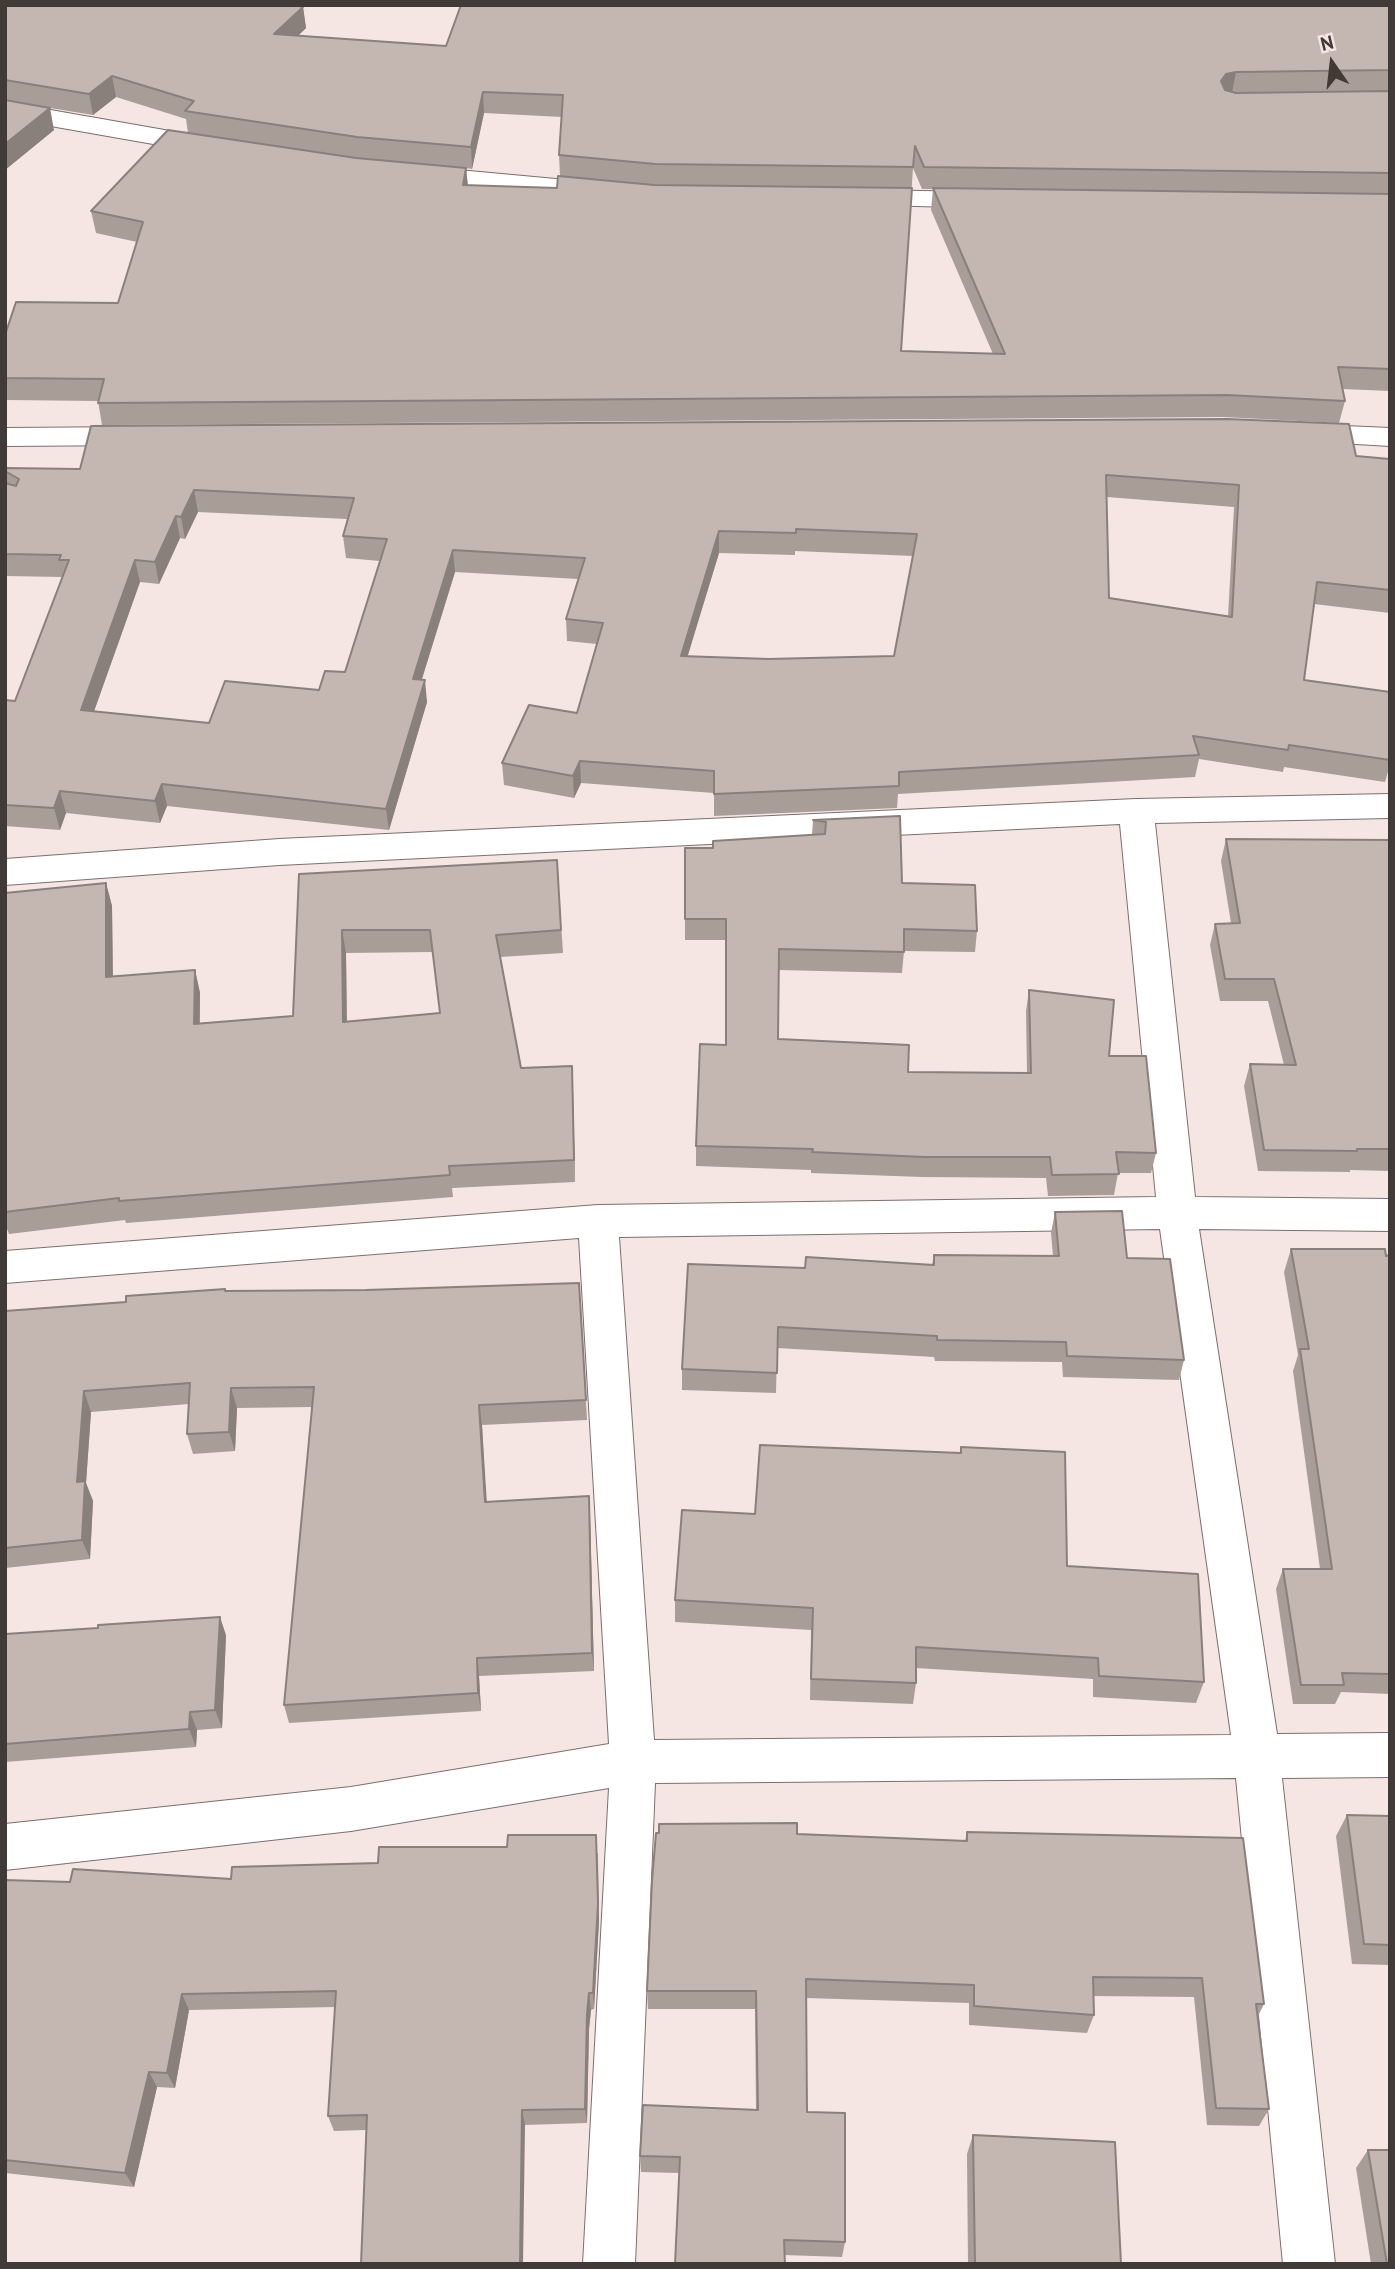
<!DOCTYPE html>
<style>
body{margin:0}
#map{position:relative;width:1395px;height:2269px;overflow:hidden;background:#f5e6e4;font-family:"PT Sans",sans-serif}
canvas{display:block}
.frame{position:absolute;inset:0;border:7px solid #403a39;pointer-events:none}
.north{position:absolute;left:1297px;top:28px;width:70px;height:70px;-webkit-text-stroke:5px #f5e6e4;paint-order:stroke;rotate:346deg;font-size:19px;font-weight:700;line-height:28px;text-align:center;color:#403a39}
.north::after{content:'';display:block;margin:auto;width:24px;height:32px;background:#403a39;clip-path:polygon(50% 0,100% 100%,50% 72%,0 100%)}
</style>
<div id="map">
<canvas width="1395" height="2269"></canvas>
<div class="frame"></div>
<div class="north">N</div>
</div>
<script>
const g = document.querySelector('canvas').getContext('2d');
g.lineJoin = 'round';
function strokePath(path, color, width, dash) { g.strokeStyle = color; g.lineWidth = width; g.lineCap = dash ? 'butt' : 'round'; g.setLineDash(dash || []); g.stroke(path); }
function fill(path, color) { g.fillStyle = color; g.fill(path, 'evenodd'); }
const minor = new Path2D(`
 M5 102 210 138 219 140 223 146 219 152 210 154 5 118Z
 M415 166 610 184 620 186 624 192 620 198 610 200 405 180 402 174 405 168Z
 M859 190 984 192 994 194 998 200 994 206 984 208 849 204 845 198 849 192Z
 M1299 424 1390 428V446L1288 440 1284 433 1288 426Z
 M140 427 151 429 155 436 151 443 140 445 5 446V428Z
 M1390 794V818L1155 823 1195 1197 1390 1199V1231L1199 1229 1277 1734 1390 1733V1777L1282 1778 1335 2264H1283L1236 1778 655 1783 635 2264H583L609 1788 351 1831 5 1870V1824L351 1787 609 1744 579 1238 5 1283V1251L598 1205 1156 1197 1120 824 279 865 5 885V859L279 839 1136 799ZM1160 1229 1231 1735 654 1740 619 1237Z`);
strokePath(minor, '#7c6f6d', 2);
fill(minor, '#fff');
fill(new Path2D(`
 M5 5 303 7 306 28 298 36 446 46 1390 5V391L1342 389 1345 401 1339 423 1223 417 102 425 98 401 5 400V335L118 303 137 242 96 233 91 211 188 133 186 119 116 97 93 115 38 106 54 130 5 170ZM484 113 562 117 559 155 560 176 557 188 468 185 466 168 472 169ZM913 168 922 189H933L931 210 993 354 901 351Z
 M1356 456 1390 459V613L1314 604 1304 680 1390 692V765L1385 782 1284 767 1283 772 1199 759 1195 777 898 794 897 808 714 816V793L581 783 574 798 504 785 502 763 577 713 597 644 567 641 566 619 578 579 455 572 422 679 427 702 389 830 167 806 160 823 66 813 60 830 5 826V700L15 701 63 577 5 576V468L80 469ZM1107 497 1234 507 1228 617 1109 598ZM198 512 347 519 343 536 346 558 380 561 345 672 319 690 209 723 94 711 140 582 159 584 180 538 185 539ZM795 551 913 556 894 656 769 659 687 657 719 553 795 555Z
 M900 816 902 883 977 931 975 952 904 951 902 973 779 970 778 1039 908 1072 1027 1073 1026 1011 1029 990 1109 1056 1156 1153 1151 1173H1118L1114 1195 1048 1196 1046 1178 922 1177 811 1173V1170L696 1166V1146L726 1045V940H685V848H713L812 835 813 820Z
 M1226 839 1390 840V1171L1350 1170V1172L1258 1171 1244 1086 1250 1064 1284 1065 1268 1001H1220L1210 945 1215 924 1231 923 1221 861Z
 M557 860 563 953 500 957 521 1068 573 1089 575 1182 452 1188 453 1197 126 1223 125 1220 9 1234 5 1224V893L106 883 112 906 113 977 195 970 200 993V1023L293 1016 299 874ZM433 952 440 1013 347 1022 346 953Z
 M1055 1212 1127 1258 1184 1360 1179 1380 1063 1377 1062 1362 935 1361 934 1357 777 1348 776 1393 682 1390V1369L805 1268 932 1265 934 1255 1053 1256 1051 1233Z
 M1291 1249 1390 1255V1694L1341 1692 1335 1704H1293L1276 1589 1283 1569H1320L1293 1371 1298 1355 1284 1272Z
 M579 1283 587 1420 482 1425 486 1502 590 1516 594 1671 479 1676 481 1711 289 1723 284 1705 312 1407 237 1408 235 1451 193 1454 187 1434 189 1404 91 1412 86 1483 93 1501 90 1559 5 1568V1311L126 1302 225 1289 226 1291 366 1290Z
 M961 1447 1067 1566 1204 1682 1196 1703 1093 1697V1679L916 1668V1683L913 1704 810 1700 811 1630 675 1622V1600L755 1514 960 1453Z
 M5 1634 226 1635 222 1728 197 1730 196 1747 5 1762Z
 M1347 1815 1390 1816V1965L1352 1964 1336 1836Z
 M967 1832 1264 2004 1258 2016 1269 2109 1259 2126 1207 2125 1194 1997 1094 1996V2015L1087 2033 969 2025V2003L806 1998 807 2112 845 2242 842 2257 784 2255 679 2173 641 2172 640 2156 756 2110 755 2009H648L647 1991 797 1834 965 1841Z
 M598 1853 599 1921 594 2009 591 2010 589 2029 587 2123 334 2131 328 2116 335 2007 189 2010 175 2088 157 2087 134 2187 5 2173V1880L70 1882 231 1879 378 1863Z
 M973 2135 1121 2264H968L967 2154Z
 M1368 2150 1390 2264H1371L1356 2168Z`), '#a99d98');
fill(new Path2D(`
 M303 7 306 28 277 56 274 34Z
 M1236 72 1232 93 1217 103 1221 81 1226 74Z
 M112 76 116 97 93 115 89 94Z
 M483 92 484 113 472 169 471 147Z
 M50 108 54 130 5 170V144Z
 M466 168 468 190 463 185Z
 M194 490 198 512 185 539 181 517Z
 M176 516 180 538 159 584 155 562Z
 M719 531V553L681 678V656Z
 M453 550 455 572 415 701 413 679Z
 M135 560 140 582 87 731 81 710Z
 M425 680 427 702 389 830 386 809Z
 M580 761 581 783 574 798 573 776Z
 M162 784 167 806 160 823 155 801Z
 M60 791 66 813 60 830 54 808Z
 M106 883 112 906 113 1000 106 977Z
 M342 930 346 953 347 1045 343 1022Z
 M195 970 200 993 199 1046 194 1024Z
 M572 1066 573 1089 575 1182 574 1160Z
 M231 1388 237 1408 235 1451 229 1432Z
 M84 1391 91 1412 86 1483 93 1501 90 1559 82 1540 77 1482Z
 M479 1405 482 1425 488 1521 485 1502Z
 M589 1496 590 1516 594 1671 592 1653Z
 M220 1617 226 1635 222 1728 215 1710Z
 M477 1658 479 1676 481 1711 478 1693Z
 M190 1712 197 1730 196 1747 189 1729Z
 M596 1835 599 1921 594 2009 593 1993Z
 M589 1993 591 2010 589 2029 587 2123 585 2109 587 2013Z
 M182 1994 189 2010 175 2088 167 2073Z
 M149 2072 157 2087 134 2187 125 2173Z
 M522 2110 525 2125 523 2264H520Z`), '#89807c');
const building = new Path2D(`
 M5 5H295L303 7 274 34 446 46 461 5H1390V70L1236 72 1226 74 1221 81 1225 90 1236 93 1390 91V173L924 167 915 146 913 167 655 164 559 155 563 95 483 92 471 147 357 137 185 111 194 101 112 76 89 94 5 80Z
 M5 100 50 108 5 144Z
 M168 130 356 158 466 168 463 185 557 188 558 176 654 185 912 188 901 351 1005 354 933 188 1390 194V369L1338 367 1345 401 1227 395 98 403 104 379 5 378V335L16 302 118 303 143 222 91 211Z
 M1227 419 1349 424 1356 456 1390 459V590L1317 582 1304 680 1390 692V760L1289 745 1288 750 1193 736 1199 755 899 772V786L714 794V771L580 761 573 776 502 763 529 705 577 713 603 623 566 619 585 558 453 550 413 679 425 680 386 809 162 784 155 801 60 791 54 808 5 805V700L15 701 69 560H59L61 555 5 554V483L16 486 19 479 5 471V468L80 469 91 426ZM1106 475 1239 485 1232 617 1109 598ZM194 490 354 498 343 536 387 539 345 672 325 671 319 690 225 681 209 723 81 710 135 560 155 562 176 516 181 517ZM796 529 917 534 894 656 769 659 681 656 719 531 796 533Z
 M900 816 902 883 975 885 977 931 904 929V952L779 949 778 1039 909 1045 908 1072 1031 1073 1029 990 1114 1000 1109 1056H1146L1156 1153 1116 1152 1119 1174 1052 1175 1050 1157H924L812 1152 813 1149 696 1146 700 1044 726 1045V919H685V848H713V841L825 834 826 822 813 820Z
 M1226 839 1390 840V1149H1357V1151L1264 1150 1250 1064 1296 1065 1274 979H1225L1215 924 1240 923Z
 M557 860 561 930 496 935 521 1068 572 1066 574 1160 449 1166 450 1175 119 1201V1198L5 1212V893L106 883V977L195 970 194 1024 293 1016 299 874ZM342 930H430L440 1013 343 1022Z
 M1122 1211 1127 1258 1170 1259 1184 1360 1067 1356 1066 1342 937 1340V1336L778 1327 777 1373 682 1369 688 1264 805 1268 806 1257 934 1265V1255L1059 1256 1055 1212Z
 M1291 1249H1385L1386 1256 1390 1255V1674L1342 1673 1344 1685H1301L1283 1569H1332L1300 1349H1309Z
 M579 1283 586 1400 479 1405 485 1502 589 1496 592 1653 477 1658 478 1693 284 1705 314 1387 231 1388 229 1432 187 1434 190 1383 84 1391 77 1482 85 1481 82 1540 5 1548V1311L126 1302V1296L225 1289V1291L366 1290Z
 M760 1445 961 1453V1447L1065 1452 1067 1566 1198 1574 1204 1682 1099 1676 1098 1658 916 1647V1683L811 1679 813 1608 675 1600 682 1510 755 1514Z
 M220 1617 215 1710 190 1712 189 1729 5 1744V1634L98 1628V1625Z
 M1347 1815 1390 1816V1945L1364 1944Z
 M797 1823V1834L967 1841V1832L1243 1838 1264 2004H1256L1269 2109 1216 2108 1202 1978 1093 1977 1094 2015 974 2006V1985L806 1979 807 2112 845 2113V2242L784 2240 785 2264H675L680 2157 640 2156 643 2105 758 2110 756 1991H647L652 1881 656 1833H659V1824Z
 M508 1835H596L598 1903 593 1993H589L587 2013 585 2109 522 2110 520 2264H361L367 2115 328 2116 336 1991 182 1994 167 2073 149 2072 125 2173 5 2160V1880L70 1882 73 1869 231 1879 232 1867 378 1863 379 1847H507Z
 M973 2135 1115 2142 1121 2264H975Z
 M1368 2150H1390V2264H1387Z`);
fill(building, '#c4b7b1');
strokePath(building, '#89807c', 2);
</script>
